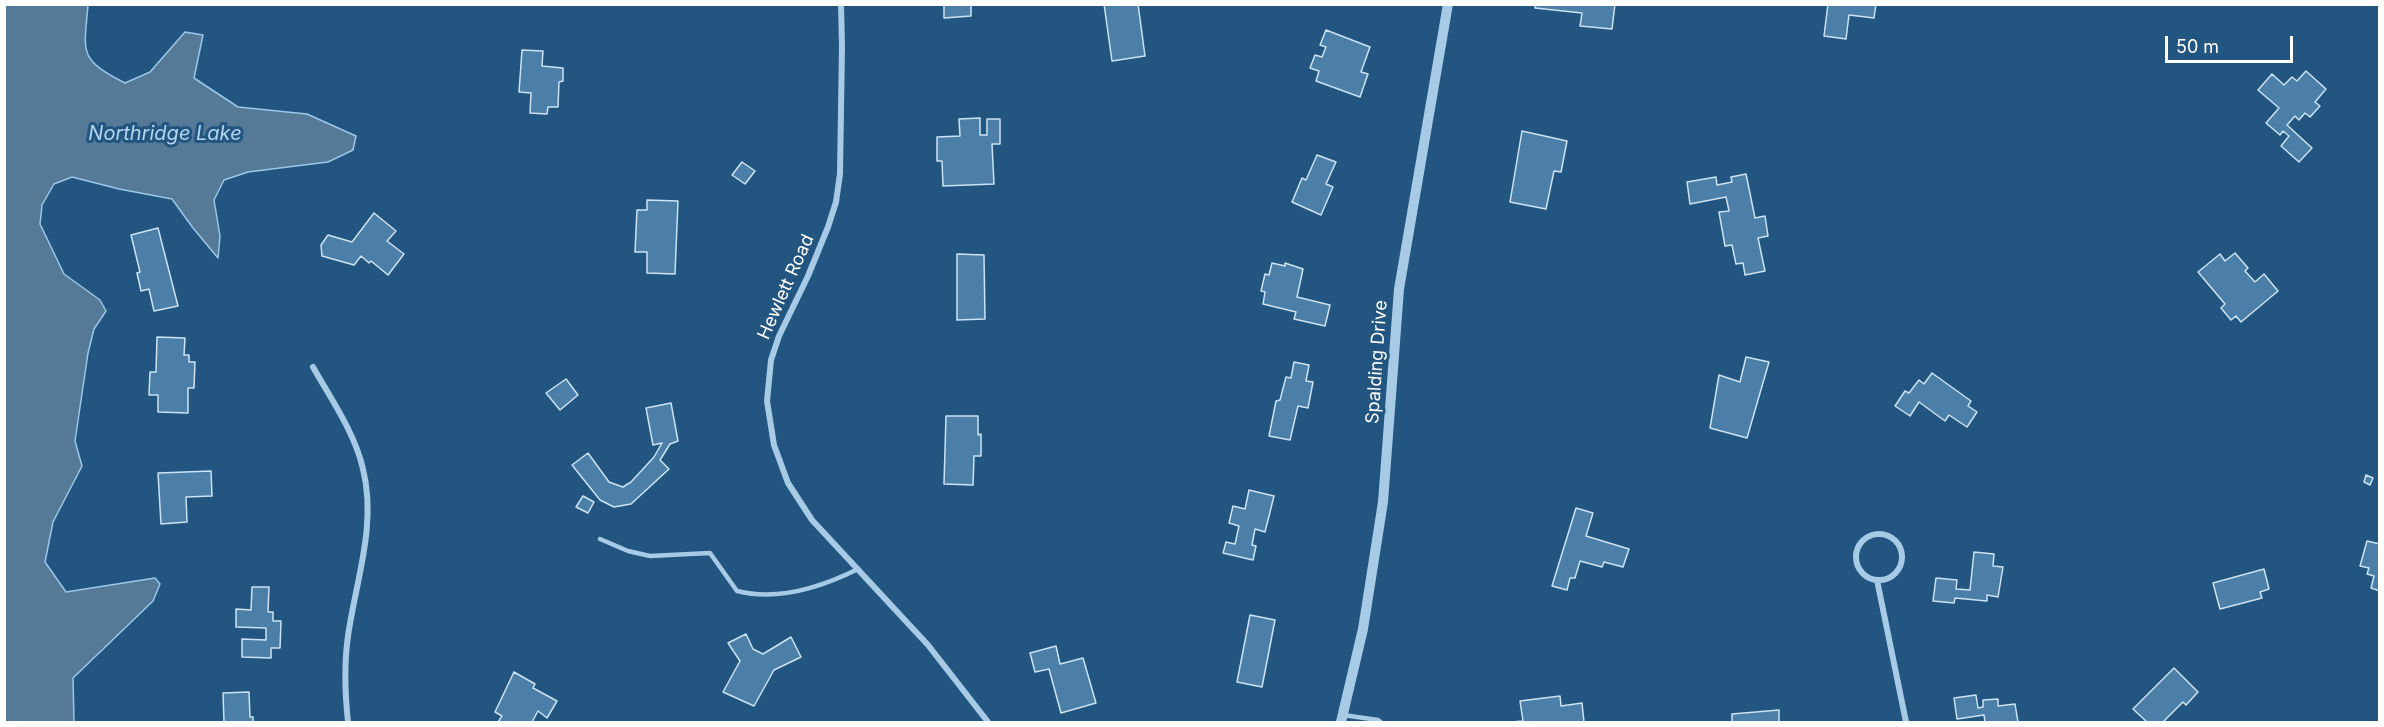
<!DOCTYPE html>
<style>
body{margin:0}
#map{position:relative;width:2384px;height:727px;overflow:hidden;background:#22557f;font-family:Inter,sans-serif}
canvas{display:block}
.frame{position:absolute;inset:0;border:6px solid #fff;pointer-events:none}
.scale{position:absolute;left:2165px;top:36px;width:128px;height:27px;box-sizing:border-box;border:3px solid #fff;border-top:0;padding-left:8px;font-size:18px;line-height:21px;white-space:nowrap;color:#fff;-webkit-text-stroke:4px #22557f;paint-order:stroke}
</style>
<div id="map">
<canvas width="2384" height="727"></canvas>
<div class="frame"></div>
<div class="scale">50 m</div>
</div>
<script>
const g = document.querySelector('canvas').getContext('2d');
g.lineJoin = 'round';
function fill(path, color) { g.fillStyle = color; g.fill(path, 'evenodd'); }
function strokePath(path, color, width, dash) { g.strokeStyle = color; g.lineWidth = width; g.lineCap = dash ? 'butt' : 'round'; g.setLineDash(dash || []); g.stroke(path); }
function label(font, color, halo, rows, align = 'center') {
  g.font = font + ' Inter,sans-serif'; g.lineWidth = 6; g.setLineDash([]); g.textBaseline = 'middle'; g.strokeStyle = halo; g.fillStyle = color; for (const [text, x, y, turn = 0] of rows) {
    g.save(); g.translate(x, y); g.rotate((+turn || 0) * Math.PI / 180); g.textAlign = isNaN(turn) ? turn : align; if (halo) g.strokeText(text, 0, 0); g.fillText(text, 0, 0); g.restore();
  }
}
const water = new Path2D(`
 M4 5H88C84 53 78 59 125 83L150 72 185 32 203 35 194 78 238 107 307 114 356 136 353 150 328 162 248 172 224 180 214 200 220 236 218 258 193 228 172 199 119 189 72 177 54 184 42 205 40 224 64 274 100 300 106 311 94 329 88 353 75 441 82 466 53 522 45 562 66 592 155 578 160 584 153 601 73 678 74 722H5Z`);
fill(water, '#557a98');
strokePath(water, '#9bc7e8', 1.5);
const building = new Path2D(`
 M944 4H971V16L944 18Z
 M1104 4H1138L1145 56 1112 61Z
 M1535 4H1615L1612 29 1580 26 1582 13 1535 8Z
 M1828 4H1876L1874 18 1849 15 1846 39 1824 36Z
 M1326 30 1370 47 1361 72 1368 74 1360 97 1316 81 1319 71 1310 68 1315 55 1322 57 1326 47 1320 45Z
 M522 50 543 51 542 66 563 68V81L559 82 558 107H548L547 114 530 113 531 93 519 92Z
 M2306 71 2326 89 2315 102 2320 106 2310 117 2305 113 2299 120 2295 116 2287 125 2312 148 2299 162 2281 146 2289 136 2283 131 2280 135 2266 123 2279 108 2258 90 2272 74 2284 85 2292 77 2297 81Z
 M980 118V135H987V119H1000V144H992L994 184 943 186 942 161H937V137L960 136 959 119Z
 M1522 131 1567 141 1561 172 1554 171 1546 209 1510 202Z
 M1317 155 1336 162 1326 184 1333 187 1321 215 1292 202 1302 178 1306 180Z
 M742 162 755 171 745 184 732 175Z
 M1746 174 1755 218 1765 216 1768 236 1758 238 1765 271 1745 275 1743 263 1736 264 1732 245 1725 246 1719 212 1729 211 1726 197 1690 204 1687 182 1716 177 1717 185 1732 182 1731 177Z
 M647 200 678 201 675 274 647 273V252H635L637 210H647Z
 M374 213 396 231 387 241 404 254 388 275 371 261 369 263 361 256 354 265 322 256 321 245 328 235 352 242Z
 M158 228 178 306 154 311 149 289 141 291 137 273 140 272 131 235Z
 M2235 253 2248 268 2245 271 2255 282 2264 274 2278 291 2241 322 2236 316 2231 320 2221 308 2225 304 2198 272 2220 254 2225 261Z
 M957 254 984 255 985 319 957 320Z
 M1272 263 1285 266V263L1303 269 1297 297 1330 305 1325 326 1294 319 1296 312 1263 304 1265 292 1261 291 1265 274 1269 275Z
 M157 337 185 338 184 355H189V362H195L194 388H188V413L158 412V395H149L150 372H156Z
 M1746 357 1769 362 1747 438 1710 428 1719 375 1740 382Z
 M1294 362 1309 365 1306 381 1313 382 1308 408 1298 406 1290 440 1269 436 1276 401 1280 400 1286 377 1291 378Z
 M1932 373 1971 401 1968 406 1977 412 1967 427 1949 415 1945 421 1919 402 1910 416 1895 406 1905 391 1909 393 1919 380 1924 384Z
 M566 379 578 395 560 410 546 393Z
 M671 403 678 441 670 444 660 460 669 469 631 504 614 507 600 500 572 465 588 453 609 482 623 487 631 482 654 457 662 443 653 445 646 408Z
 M946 416H978V435L981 434V456H974L973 485 944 484Z
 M211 471 212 496 186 497 187 522 161 524 158 473Z
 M2366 475 2373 478 2370 485 2364 482Z
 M1249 490 1274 496 1265 532 1255 529 1252 545 1256 546 1253 560 1223 553 1226 542 1235 544 1239 526 1229 523 1233 506 1245 509Z
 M583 496 594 502 588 513 576 507Z
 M1576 508 1593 513 1586 536 1629 549 1623 567 1604 562 1602 567 1580 561 1575 578H1570L1567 590 1552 586Z
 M2367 541 2380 544V591L2371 588 2374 576 2367 574 2369 568 2360 566Z
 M1974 552 1994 554 1993 566 2003 567 1998 597 1987 595V601L1955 598 1954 603 1933 601 1936 578 1957 580 1956 589 1970 590Z
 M2264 569 2269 589 2260 592 2262 598 2220 609 2213 583Z
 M252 587H269L268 612H273V621H281L280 648H271V658L242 657V639L266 640V628L236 627V609L251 610Z
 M1250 615 1275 620 1262 687 1237 682Z
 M746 634 753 649 763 654 791 637 801 657 774 670 754 706 723 692 740 661 728 643Z
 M1056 646 1060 664 1083 658 1096 703 1061 713 1049 669 1035 672 1030 653Z
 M2174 668 2198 692 2186 705 2183 702 2163 722H2147L2133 709Z
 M514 672 535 684 533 688 557 701 547 718 538 711 532 722H498L502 716 495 712Z
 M249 692 250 717H253V722H224L223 693Z
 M1976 695 1978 708 1983 707V700L1998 699V706L2015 704 2018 722H1985L1984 715 1957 719 1954 698Z
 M1560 696 1561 706 1582 703 1584 722H1511L1523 721 1520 701Z
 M1779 710V722H1732V714Z`);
fill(building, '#4b7fa8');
strokePath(building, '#cbe3f5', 1.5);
strokePath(new Path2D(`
 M600 539 628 551 650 556 710 553 737 591C777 601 822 587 858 569
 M1343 715 1378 720 1381 722`), '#a7cbe7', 4.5);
strokePath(new Path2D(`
 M841 4 842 46 840 174 836 202 828 227 808 276 779 336 771 360 767 401 774 445 788 483 812 520 928 645 988 722
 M313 367C331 399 355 433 363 469 377 525 356 580 348 636 344 664 345 694 348 722
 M1856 557a23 23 0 1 1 46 0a23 23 0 1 1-46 0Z
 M1877 580 1906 722`), '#a7cbe7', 6);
strokePath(new Path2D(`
 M1341 722 1363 629 1383 502 1399 289 1448 4`), '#a7cbe7', 10);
label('18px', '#fff', '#22557f', [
 ["Hewlett Road",786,287,-66],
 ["Spalding Drive",1377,362,-86]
]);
label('italic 20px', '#b3d5ee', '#22557f', [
 ["Northridge Lake",165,134]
]);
</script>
